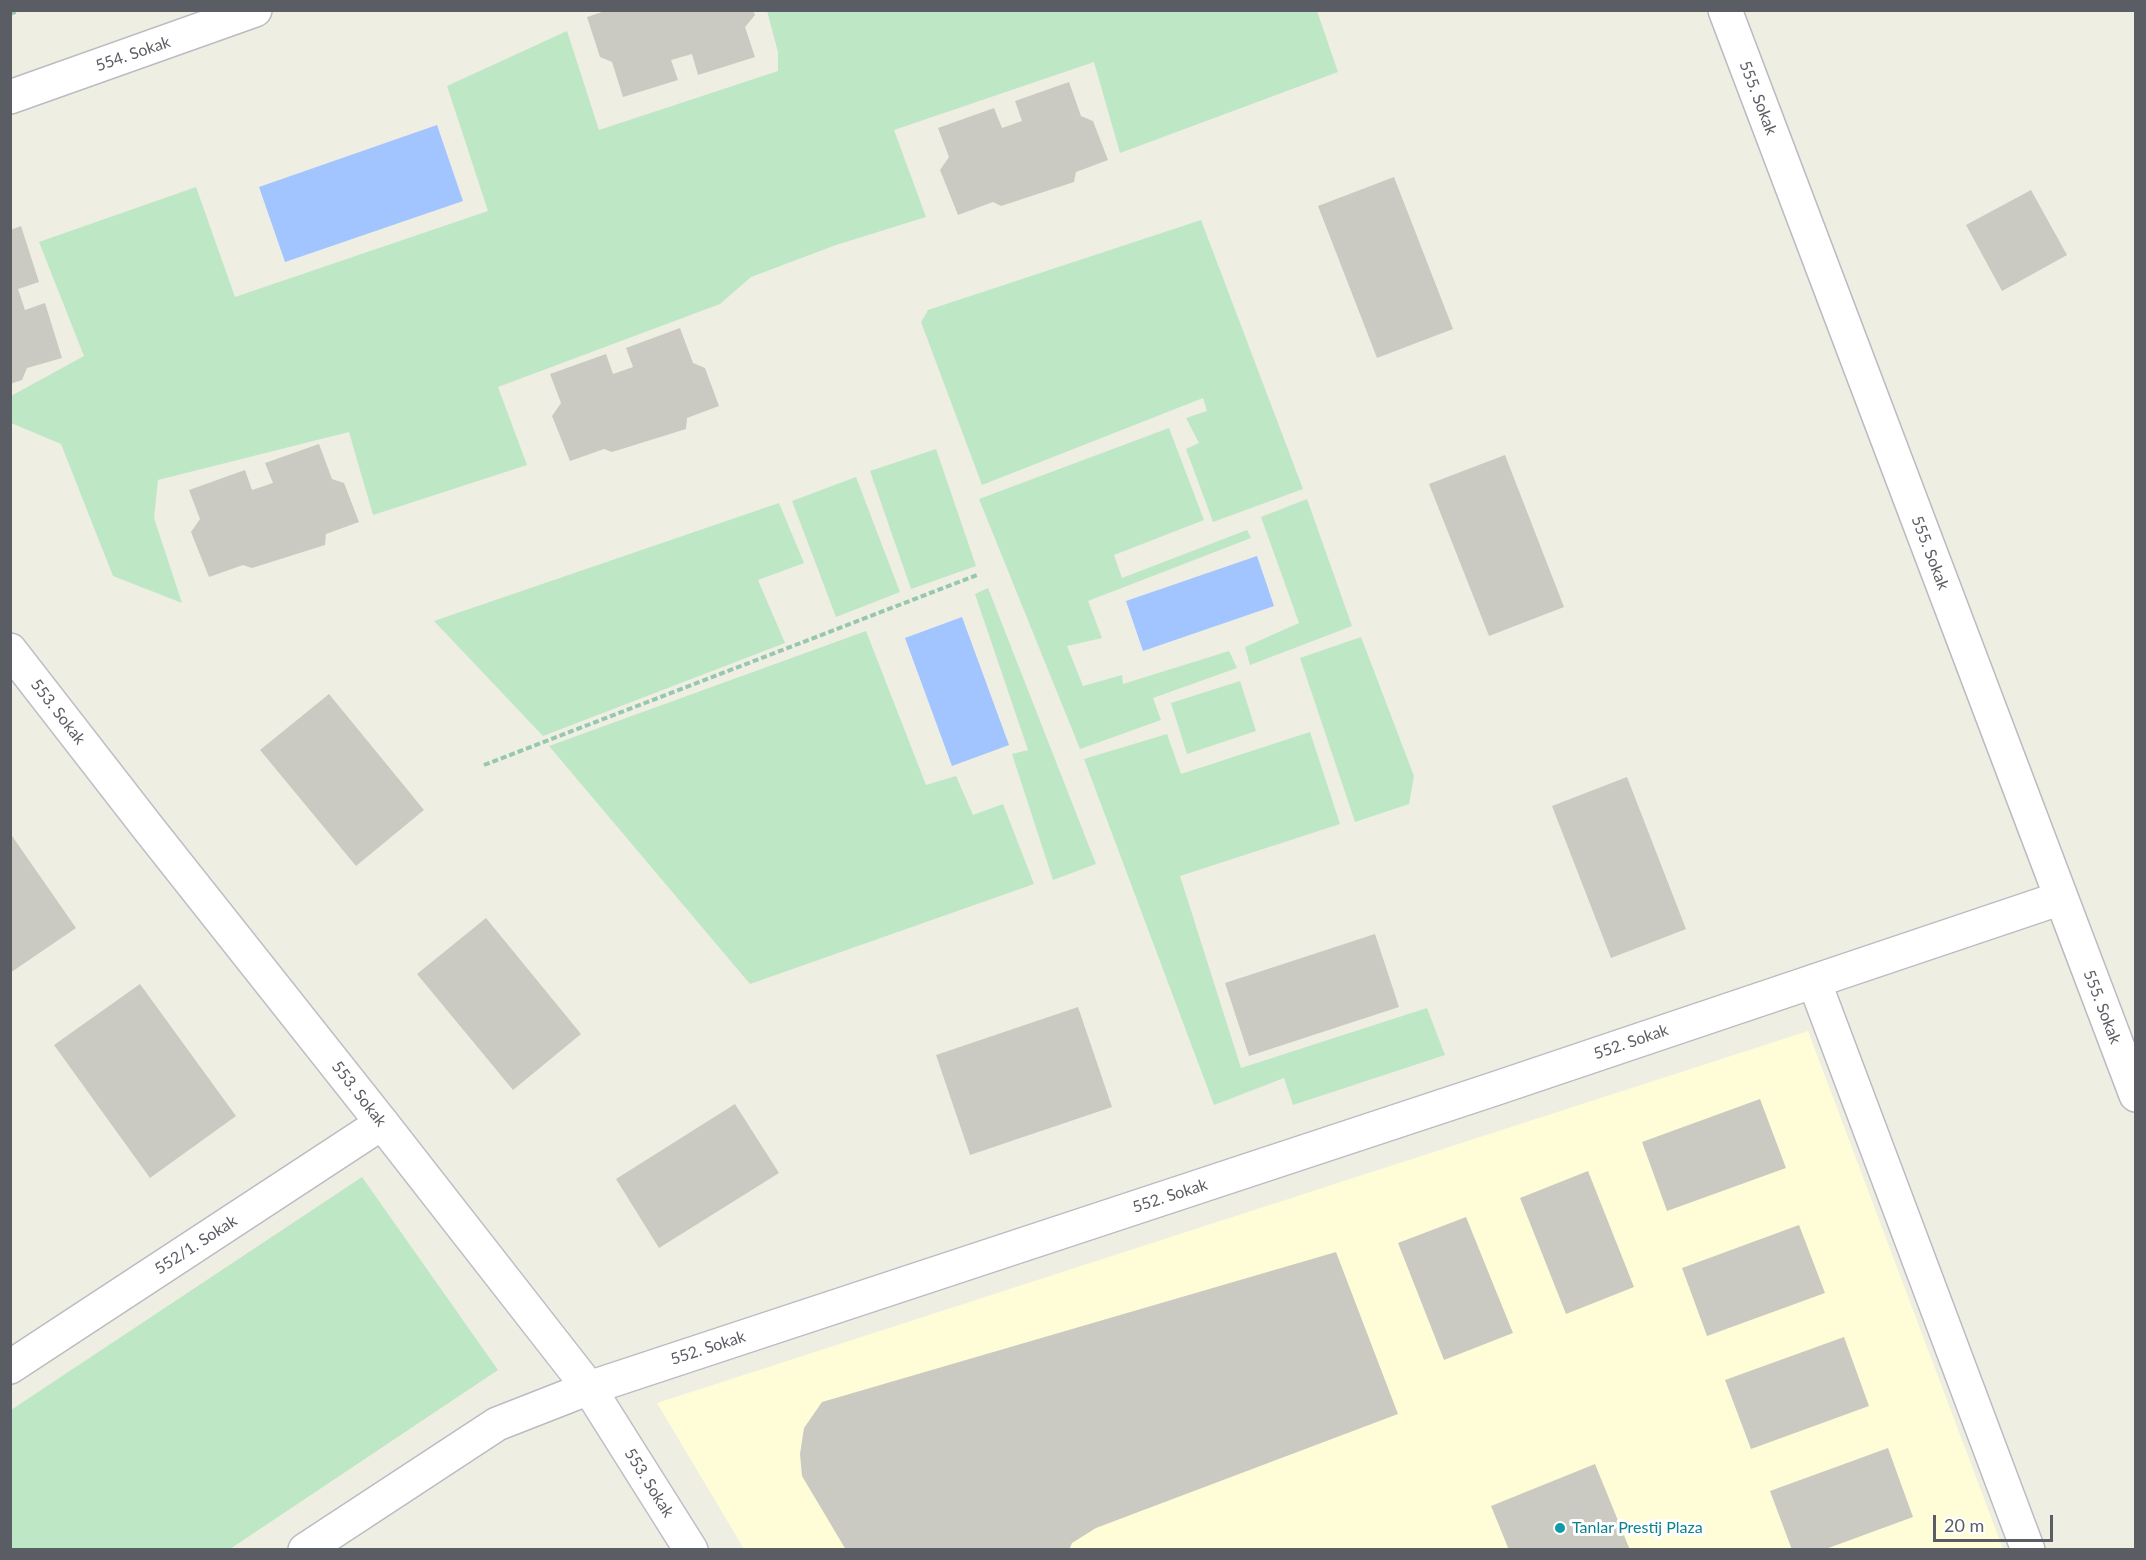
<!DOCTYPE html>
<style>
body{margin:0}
#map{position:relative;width:2146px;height:1560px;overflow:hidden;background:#eeeee3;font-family:Lato,sans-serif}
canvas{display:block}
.frame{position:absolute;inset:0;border:12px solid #5b5d64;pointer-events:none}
.scale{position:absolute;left:1933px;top:1515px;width:120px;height:27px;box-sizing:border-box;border:3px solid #5b5d64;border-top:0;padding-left:8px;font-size:18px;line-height:21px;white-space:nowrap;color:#5b5d64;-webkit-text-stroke:4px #fff;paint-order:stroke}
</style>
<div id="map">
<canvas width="2146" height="1560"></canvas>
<div class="frame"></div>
<div class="scale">20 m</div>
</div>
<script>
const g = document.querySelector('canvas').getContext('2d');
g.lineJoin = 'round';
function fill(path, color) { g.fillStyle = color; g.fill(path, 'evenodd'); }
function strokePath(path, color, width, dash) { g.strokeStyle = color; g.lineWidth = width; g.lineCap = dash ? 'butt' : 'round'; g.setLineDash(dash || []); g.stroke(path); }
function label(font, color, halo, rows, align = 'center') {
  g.font = font + ' Lato,sans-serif'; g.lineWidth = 6; g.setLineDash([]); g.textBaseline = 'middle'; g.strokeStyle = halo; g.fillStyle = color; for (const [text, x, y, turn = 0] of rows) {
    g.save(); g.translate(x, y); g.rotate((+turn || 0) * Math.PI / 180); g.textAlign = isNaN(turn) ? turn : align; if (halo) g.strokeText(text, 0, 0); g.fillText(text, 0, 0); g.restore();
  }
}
fill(new Path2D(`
 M1808 1031 2003 1549H744L657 1403Z`), '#fffdd8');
fill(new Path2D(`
 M767 11H1317L1338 72 1120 153 1094 62 894 130 926 217 836 245 751 277 720 304 498 387 527 465 373 515 349 432 158 480 154 518 182 603 113 576 61 444 11 423V396L84 356 39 242 196 187 235 297 488 211 447 86 567 31 599 130 778 71V52Z
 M1201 220 1303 489 1213 522 1186 449 1199 443 1186 418 1207 411 1203 398 982 485 921 322 928 310Z
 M1169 428 1204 520 1114 555 1122 578 1247 530 1251 538 1088 601 1102 638 1067 646 1083 686 1122 675 1123 684 1229 651 1237 668 1153 698 1161 720 1080 749 979 499Z
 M936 449 976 566 911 589 870 471Z
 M856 477 900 592 836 617 792 501Z
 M1307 499 1352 626 1250 665 1245 647 1299 623 1261 517Z
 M779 503 804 563 758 580 785 643 543 736 434 621Z
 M988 588 1096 864 1053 880 1012 754 1028 750 975 594Z
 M866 631 926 785 956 776 973 815 1003 804 1034 884 750 984 549 746Z
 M1361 637 1414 776 1409 804 1355 822 1300 658Z
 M1240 681 1256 731 1187 754 1171 703Z
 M1310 732 1340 824 1180 876 1241 1068 1427 1008 1445 1055 1293 1105 1284 1078 1214 1105 1084 759 1167 734 1181 774Z
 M362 1177 498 1370 230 1549H11V1410Z`), '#bee7c6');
fill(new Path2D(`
 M437 125 463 201 285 262 259 187Z
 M1257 556 1274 606 1143 651 1126 601Z
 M962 617 1009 745 952 766 905 638Z`), '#a2c4ff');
fill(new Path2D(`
 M608 10H753L755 15 745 27 755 57 698 75 692 54 671 60 678 80 623 97 612 62 600 57 587 17Z
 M1069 82 1081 116 1093 121 1108 160 1076 172 1074 182 1001 206 993 202 958 215 940 170 949 157 938 128 994 108 1002 128 1022 121 1015 101Z
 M1394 177 1453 329 1377 358 1318 206Z
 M2031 190 2067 255 2002 291 1966 225Z
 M21 226 39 282 18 289 25 310 45 303 62 358 27 368 22 380 10 384V230Z
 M680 328 693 363 705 368 719 406 687 418 686 429 612 452 604 449 570 461 552 416 561 403 550 374 606 354 613 374 633 367 626 348Z
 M319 444 332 479 344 483 359 522 326 534 325 545 252 568 243 565 209 577 191 532 200 519 189 490 245 470 252 490 273 483 265 463Z
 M1505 455 1564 607 1489 636 1429 484Z
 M329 694 424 810 356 866 260 750Z
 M1627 777 1686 929 1611 958 1552 806Z
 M10 833 76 928 10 973Z
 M486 918 581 1034 513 1090 417 974Z
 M1375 934 1399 1007 1249 1056 1225 983Z
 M140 984 236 1116 150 1178 54 1045Z
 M1078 1007 1112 1107 970 1155 936 1055Z
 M1760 1099 1786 1168 1667 1211 1642 1142Z
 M735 1104 779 1173 659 1248 616 1179Z
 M1588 1171 1634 1287 1566 1314 1520 1198Z
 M1466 1217 1513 1333 1444 1360 1398 1243Z
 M1799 1225 1825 1293 1707 1336 1682 1268Z
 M1336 1252 1398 1414 1096 1528 1072 1543 1069 1550H846L802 1476 800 1454 804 1428 822 1402Z
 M1844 1337 1869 1406 1751 1449 1725 1380Z
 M1888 1448 1913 1517 1823 1550H1792L1770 1491Z
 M1595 1464 1630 1550H1509L1491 1506Z`), '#cbcac2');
const street = new Path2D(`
 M1725 10 2136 1095
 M10 97 255 10
 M1814 981 2028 1550
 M10 1367 382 1123
 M305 1550 497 1424 589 1388 1494 1089 2061 898`);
const secondary = new Path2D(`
 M10 650 149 829 382 1123 589 1388 691 1550`);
strokePath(street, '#bbbcc2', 36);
strokePath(secondary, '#bdbfc7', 36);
strokePath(new Path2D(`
 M10 14 20 10
 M484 765 977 575`), '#97c8af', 4, [6, 3]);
strokePath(street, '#fff', 33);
strokePath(secondary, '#fff', 33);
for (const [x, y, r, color] of [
 [1560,1528,6,"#0f9aa8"]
]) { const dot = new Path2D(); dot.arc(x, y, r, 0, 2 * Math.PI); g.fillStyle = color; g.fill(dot); strokePath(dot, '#fff', 2); }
label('16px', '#5b5d64', '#fff', [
 ["554. Sokak",133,54,-19],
 ["555. Sokak",1758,98,69],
 ["555. Sokak",1930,553,69],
 ["553. Sokak",58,712,52],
 ["555. Sokak",2102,1007,69],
 ["552. Sokak",1631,1042,-19],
 ["553. Sokak",359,1094,52],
 ["552. Sokak",1170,1196,-18],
 ["552/1. Sokak",196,1245,-33],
 ["552. Sokak",708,1348,-18],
 ["553. Sokak",649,1483,58]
]);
label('16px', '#0d838f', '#fff', [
 ["Tanlar Prestij Plaza",1572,1528]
], 'left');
</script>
